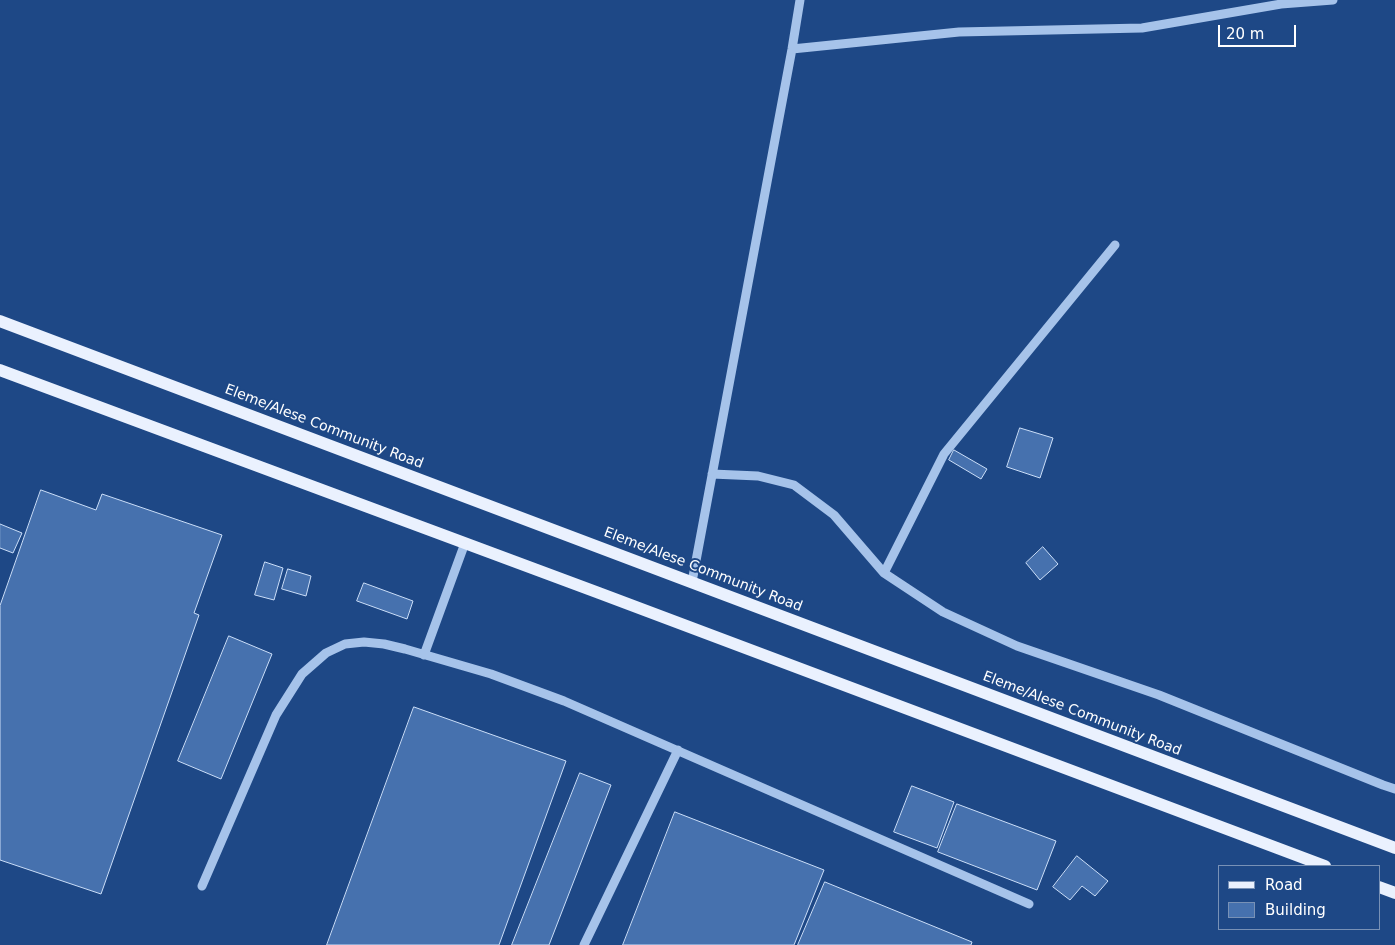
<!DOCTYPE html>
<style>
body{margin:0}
#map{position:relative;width:1395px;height:945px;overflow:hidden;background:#1e4886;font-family:"DejaVu Sans",sans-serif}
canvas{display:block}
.legend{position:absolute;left:1218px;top:865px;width:162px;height:65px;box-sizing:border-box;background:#1e4886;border:1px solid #7891b6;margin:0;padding:6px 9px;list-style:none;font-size:15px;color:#fff}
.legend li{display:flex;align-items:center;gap:10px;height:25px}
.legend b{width:25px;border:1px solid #7891b6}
.scale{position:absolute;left:1218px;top:25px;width:78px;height:22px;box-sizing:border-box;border:2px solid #fff;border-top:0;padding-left:6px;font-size:15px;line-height:18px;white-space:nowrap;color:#fff;-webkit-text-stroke:4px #1e4886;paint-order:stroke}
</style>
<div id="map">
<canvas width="1395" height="945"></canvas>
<ul class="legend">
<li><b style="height:6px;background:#eaf1fe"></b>Road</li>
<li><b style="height:14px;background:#4671ae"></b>Building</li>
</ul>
<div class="scale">20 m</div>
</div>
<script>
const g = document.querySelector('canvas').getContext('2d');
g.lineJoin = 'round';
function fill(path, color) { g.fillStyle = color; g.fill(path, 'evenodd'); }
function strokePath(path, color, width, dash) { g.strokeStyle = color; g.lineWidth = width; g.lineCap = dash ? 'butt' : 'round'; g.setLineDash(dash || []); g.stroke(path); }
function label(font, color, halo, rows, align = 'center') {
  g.font = font + ' "DejaVu Sans",sans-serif'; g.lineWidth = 4; g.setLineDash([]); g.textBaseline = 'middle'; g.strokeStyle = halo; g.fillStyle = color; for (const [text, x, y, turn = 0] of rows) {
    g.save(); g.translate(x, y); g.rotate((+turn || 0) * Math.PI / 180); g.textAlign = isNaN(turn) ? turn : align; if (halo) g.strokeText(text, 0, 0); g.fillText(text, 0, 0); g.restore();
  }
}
const building = new Path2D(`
 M1020 428 1053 438 1040 478 1007 467Z
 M954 450 987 469 981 479 949 460Z
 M41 490 96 510 102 494 222 535 194 613 199 615 101 894 0 860V606Z
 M0 524 22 533 13 553 0 548Z
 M1043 547 1058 564 1040 580 1026 563Z
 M265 562 283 568 274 600 255 595Z
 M288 569 311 576 306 596 282 589Z
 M364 583 413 601 407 619 357 601Z
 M229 636 272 654 221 779 178 761Z
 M414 707 566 761 499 945H327Z
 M580 773 611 785 549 945H512Z
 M912 786 954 802 937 848 894 832Z
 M957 804 1056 841 1037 890 938 852Z
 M675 812 824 870 794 945H623Z
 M1077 856 1108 881 1095 896 1082 886 1070 900 1053 887Z
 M825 882 972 942 971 945H798Z`);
fill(building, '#4671ae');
strokePath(building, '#cbdef8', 1);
strokePath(new Path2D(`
 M792 49 959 32 1142 28 1281 4 1333 0
 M712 474 758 476 794 485 834 515 884 573 943 612 1017 646 1159 695 1383 785 1395 789
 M884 573 944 454 1115 245
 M692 582 792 49 800 0
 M424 655 465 543
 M202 886 276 715 302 674 326 653 345 644 364 642 384 644 405 649 491 674 564 701 1029 904
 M584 945 678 750`), '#a6c3ea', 9);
strokePath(new Path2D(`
 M0 321 1395 848
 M0 370 599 593 1325 866
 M1379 887 1395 893`), '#eaf1fe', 12);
label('14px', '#fff', '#1e4886', [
 ["Eleme/Alese Community Road",324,427,21],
 ["Eleme/Alese Community Road",703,570,21],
 ["Eleme/Alese Community Road",1082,714,21]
]);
</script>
